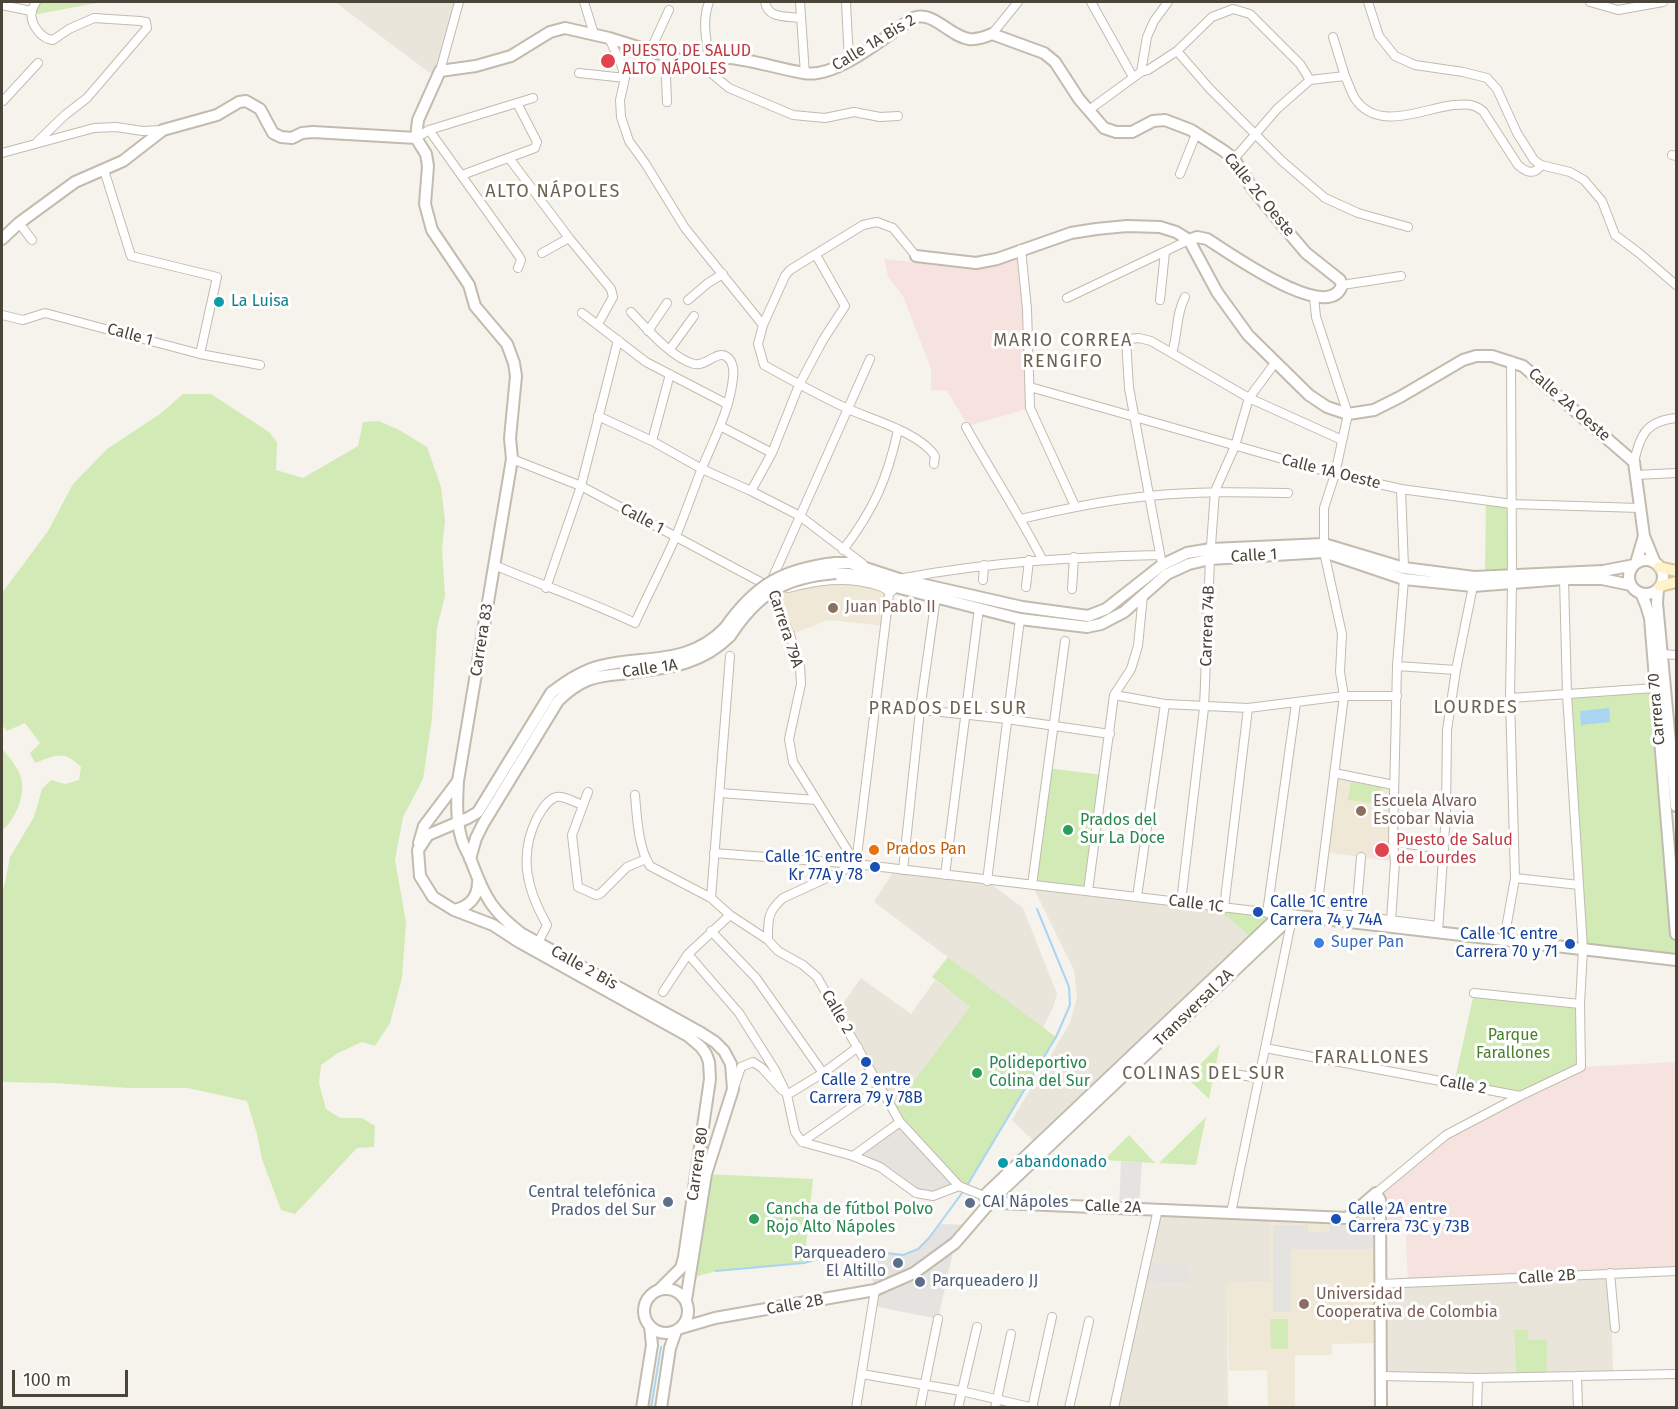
<!DOCTYPE html>
<meta charset="utf-8">
<style>
body{margin:0}
#map{position:relative;width:1678px;height:1409px;overflow:hidden;background:#f6f3ec;font-family:"Fira Sans",sans-serif}
canvas{display:block}
.frame{position:absolute;inset:0;border:3px solid #4b4439;pointer-events:none}
.scale{position:absolute;left:12px;top:1370px;width:116px;height:27px;box-sizing:border-box;border:3px solid #4b4439;border-top:0;padding-left:8px;font-size:18px;line-height:21px;white-space:nowrap;color:#4b4439;-webkit-text-stroke:4px #fff;paint-order:stroke}
</style>
<div id="map">
<canvas width="1678" height="1409"></canvas>
<div class="frame"></div>
<div class="scale">100 m</div>
</div>
<script>
const g = document.querySelector('canvas').getContext('2d');
g.lineJoin = 'round';
function fill(path, color) { g.fillStyle = color; g.fill(path, 'evenodd'); }
function strokePath(path, color, width, dash) { g.strokeStyle = color; g.lineWidth = width; g.lineCap = dash ? 'butt' : 'round'; g.setLineDash(dash || []); g.stroke(path); }
function label(font, color, halo, rows, align = 'center') {
  g.font = font + ' "Fira Sans",sans-serif'; g.lineWidth = 6; g.setLineDash([]); g.textBaseline = 'middle'; g.strokeStyle = halo; g.fillStyle = color; for (const [text, x, y, turn = 0] of rows) {
    g.save(); g.translate(x, y); g.rotate((+turn || 0) * Math.PI / 180); g.textAlign = isNaN(turn) ? turn : align; if (halo) g.strokeText(text, 0, 0); g.fillText(text, 0, 0); g.restore();
  }
}
fill(new Path2D(`
 M335 2H459L440 71 430 73Z
 M895 869 987 881 1023 908 1057 994 1053 1007 1043 1028 874 902Z
 M1032 885 1215 907 1254 940 1038 1145 1012 1120 1070 1023 1077 997 1074 970Z
 M861 978 911 1014 935 980 970 1007 893 1108 837 1012Z
 M1158 1209 1270 1215 1271 1282 1227 1283 1228 1407 1114 1408 1142 1284 1189 1283 1146 1262Z
 M1610 1273 1613 1374 1547 1376 1528 1340 1514 1330 1516 1377 1380 1376 1381 1284Z`), '#eae5da');
fill(new Path2D(`
 M900 1122 959 1186 940 1194 916 1193 880 1167 853 1156Z`), '#e6e2dd');
fill(new Path2D(`
 M837 580 886 588 885 626 828 620 790 635 772 595 788 588Z
 M1334 773 1394 785 1393 841 1372 838 1369 858 1324 852Z
 M1376 1193 1380 1343 1332 1344V1355H1295V1407H1268L1267 1370 1229 1371 1227 1283 1271 1282 1270 1215 1347 1218Z`), '#efe8d6');
fill(new Path2D(`
 M1021 249 1030 408 968 426 947 391 931 390V369L903 296 888 277 884 259 913 262 916 256 976 263Z
 M1372 838 1393 841 1395 862 1369 858Z
 M1676 1062V1271L1408 1283 1405 1221H1381L1376 1193 1446 1135 1581 1067Z`), '#f6e3e0');
fill(new Path2D(`
 M36 2H102L38 14 31 12Z
 M183 394H211L269 432 277 442 276 470 303 478 358 446 363 422 379 421 401 431 427 447 441 487 445 521 442 549 445 596 437 628 432 718 423 779 403 817 395 860 406 922 402 978 390 1023 375 1046 362 1042 338 1053 321 1065 319 1083 326 1109 340 1118H362L375 1126 374 1147 357 1148 295 1214 281 1210 262 1159 257 1134 247 1101 188 1088H129L54 1083 3 1082 2 1077V892L5 883 10 857 34 817 42 789 51 780 65 784 79 780 81 767C63 750 57 755 35 763L30 753 40 743 25 723 7 731 2 725V593L48 531 73 484 107 449 160 414Z
 M1486 501 1512 504V574L1485 576Z
 M1655 688 1676 934V960L1583 949 1567 694Z
 M2 749C9 756 21 772 22 782 24 800 14 820 2 831Z
 M1047 768 1104 775 1088 891 1032 885Z
 M1351 782 1382 787 1380 804 1348 800Z
 M1215 907 1281 914 1254 940Z
 M948 957 1056 1037 965 1189 959 1186 893 1108 970 1007 932 977Z
 M1474 993 1580 1004 1581 1067 1520 1096 1454 1084Z
 M1220 1044 1209 1099 1187 1078Z
 M1206 1117 1196 1165 1159 1163Z
 M1129 1135 1155 1163 1104 1160Z
 M706 1174 813 1179 804 1263 717 1271 690 1278Z
 M1270 1319H1288V1349H1271Z
 M1528 1329V1340H1547V1376L1516 1377 1514 1330Z`), '#d2eab5');
fill(new Path2D(`
 M1121 1161 1142 1162 1139 1208H1119Z
 M941 1224 970 1225 955 1243 938 1319 874 1306 875 1290 865 1250 903 1255 918 1249Z
 M1273 1225H1308V1232H1330V1225H1373V1249H1291V1312H1273Z
 M1146 1262 1189 1266 1190 1283 1142 1284Z`), '#e5e3e0');
fill(new Path2D(`
 M1609 708 1610 722 1581 725 1580 711Z`), '#a9d4f2');
strokePath(new Path2D(`
 M716 1271 804 1263 853 1249 903 1255 918 1249 929 1238 965 1189 1056 1037 1070 1005 1069 987 1037 909
 M651 1408 661 1347`), '#a9d4f2', 2);
const minor = new Path2D(`
 M36 2C35 5 32 7 32 11 29 23 41 39 53 40L69 29 94 18 140 21 146 22 147 28 87 98 65 115 37 142
 M584 2 594 34
 M709 2C702 21 706 38 709 58
 M765 2C768 19 786 16 801 18
 M800 2 805 74
 M846 2 849 61
 M1091 2 1133 77
 M1368 2 1379 36 1395 56 1415 65 1463 72 1487 78 1497 89 1517 133 1534 160 1541 165 1570 172 1584 180 1602 201 1615 235 1639 253 1676 285
 M1590 2 1618 10 1663 2
 M2 5 31 11
 M992 34 1018 2
 M1333 37 1345 76
 M609 38 621 64 625 78 620 100 621 117 629 141 645 163 685 228 763 325
 M650 51 669 10
 M1177 51 1210 89 1282 161 1325 198 1358 213 1408 227
 M699 63 729 88 793 115 825 118 854 112 880 117 898 116
 M440 71 459 2
 M1141 72 1148 70 1177 51 1212 17 1233 9 1250 14 1300 64 1310 80
 M579 73 625 78
 M3 101 38 63
 M667 102 666 77 669 57
 M1089 110 1141 72 1147 37 1154 21 1168 2
 M429 130 519 256 521 260 518 268
 M416 138 429 130 533 98
 M2 153 94 128 116 127 143 131 162 130
 M1672 155 1676 156
 M509 158 569 238 611 289 613 297 598 324
 M1234 159 1277 109 1310 80 1345 76C1348 83 1351 91 1354 97 1376 133 1422 109 1453 105 1465 104 1473 103 1483 111L1518 165C1526 172 1534 176 1541 165
 M104 170 131 256 217 277 200 354
 M1180 174 1196 134
 M462 175 535 148 537 142 517 103
 M19 223 32 240
 M1021 249 1027 309 1030 408 1075 506
 M542 253 569 238
 M916 256 893 228 877 222 863 225 790 270 785 276 763 325 758 344 764 365C791 380 818 395 846 408 872 420 919 432 935 456L934 464
 M1342 285 1401 276
 M1314 297 1316 317 1348 414 1335 474 1324 508V544
 M1067 298 1189 240
 M688 300 708 283 723 274
 M1160 300 1165 252
 M582 313 646 362 727 404
 M2 315 23 320 45 313 200 354 260 365
 M648 331 667 303
 M1126 339 1129 388 1161 559
 M1102 342 1139 338 1151 341 1249 398 1342 440
 M670 349 694 316
 M1172 353C1178 334 1176 313 1185 297
 M1511 361 1512 574
 M1030 387 1335 474 1401 489 1512 504 1640 508
 M598 416 652 441 702 469 751 491 800 516 863 564
 M720 426 772 453
 M966 427C991 472 1019 514 1042 559
 M652 441 670 374
 M512 459 581 486 768 586
 M1634 462C1640 434 1647 421 1676 418
 M1636 475 1676 473
 M1401 489 1404 568
 M751 491 772 453 799 385 823 340 845 306 816 255
 M1021 519C1063 509 1106 500 1149 496 1195 491 1242 492 1288 493
 M843 550C874 509 887 480 898 430
 M494 565C541 585 589 601 635 623 648 594 663 566 676 536 685 514 693 491 702 468 714 439 730 409 733 378 734 371 733 361 727 357 718 349 706 367 694 364 672 358 646 328 631 312
 M904 578C989 562 1073 557 1160 555
 M983 580 984 565
 M1026 587 1029 560
 M546 588 581 486 618 340
 M788 588C816 581 844 576 872 584 879 586 885 587 889 592
 M1072 589 1074 557
 M1662 654 1676 655
 M1397 666 1456 670
 M1114 695 1165 704 1248 708 1344 696H1397
 M1510 698 1655 688
 M876 705 1007 719 1110 734
 M1334 773 1394 785
 M588 792 572 835 578 887 596 895 600 894 627 867 646 859
 M720 793 816 800
 M635 795C637 817 638 847 650 866L711 898 730 915 768 940 778 951 803 965 817 977 900 1122 959 1186 984 1196
 M1393 842 1444 849
 M714 853 856 864 1281 914
 M856 864 793 762 789 739 801 684 800 666 790 635 769 586 870 359
 M856 864 889 594 896 587
 M903 870 920 710 936 597
 M945 875 979 608
 M1515 878 1579 885
 M987 881 1020 619
 M1032 885 1065 641
 M1088 891 1114 695 1131 669 1138 646 1143 595
 M1137 897 1165 704
 M711 898 730 656
 M1181 902 1204 708 1210 559 1215 491 1235 446 1249 398 1275 363
 M1224 908 1248 708
 M1317 911 1438 926
 M1267 913 1296 703
 M1356 916 1361 857
 M1316 918 1344 696 1340 672 1342 634 1324 552
 M1391 921 1395 862 1393 841 1397 666 1404 579
 M711 931 756 978 823 1073
 M1438 932 1446 813 1447 730 1456 670 1473 586
 M768 940C768 920 767 912 783 898L855 865
 M1504 940 1515 878 1510 698 1512 583
 M538 943 547 925C527 890 518 856 537 818 541 811 547 800 556 797 563 795 576 803 583 805
 M688 954 739 1013 775 1070 787 1095 795 1132 802 1142 853 1156 880 1167 916 1193 933 1196 959 1186
 M663 992 688 954 730 915
 M1474 993 1580 1004
 M1265 1048 1520 1096
 M1215 1071 1259 1078
 M734 1088 741 1067 753 1062 762 1068 782 1090
 M787 1095 823 1073 858 1047
 M802 1142 881 1087
 M853 1156 900 1122
 M1376 1193 1446 1135 1520 1096 1581 1067 1580 1004 1583 949 1567 694 1564 579
 M1231 1213 1292 918
 M1610 1273 1615 1328
 M1381 1284 1676 1271
 M862 1374 961 1391 1034 1408
 M1380 1376 1478 1378 1676 1374
 M1577 1376 1578 1408
 M856 1408 875 1290
 M920 1408 938 1319
 M958 1408 977 1327
 M995 1408 1011 1334
 M1032 1408 1052 1317
 M1069 1408 1089 1321
 M1114 1408 1158 1209
 M1477 1408 1478 1378`);
const tertiary = new Path2D(`
 M416 138 426 154 428 166 425 204 432 230 469 285 475 306 507 344 514 363 516 376 510 438 512 459 458 781C457 799 456 819 461 837 463 846 469 854 472 863 485 898 493 912 522 934L701 1033 715 1042 724 1051 731 1064 733 1089 706 1174 686 1300
 M416 138 418 120 440 71 476 66 511 56 550 32 565 28 609 38 686 62C700 63 697 62 708 58 715 57 725 58 731 58 756 61 780 69 804 73 836 79 886 36 913 18 933 10 949 36 969 39 977 40 985 37 992 34L1044 53 1055 62 1079 99 1104 128 1116 132H1132L1153 121 1165 120 1191 130 1224 151 1234 159 1252 188 1289 233 1306 253 1340 280 1342 285C1330 326 1227 251 1207 239L1197 237 1189 240
 M2 239 19 223 75 182 123 161 163 130 217 115 239 102 246 101 260 109 273 133 281 137 292 138 302 133 313 132 416 138
 M916 256 976 263 997 259 1071 233 1096 229 1127 226 1160 227 1176 232 1189 240 1217 292 1248 335 1309 395 1327 407 1348 414 1374 410 1400 397 1463 360 1476 356H1492L1523 366 1634 462 1644 536 1655 563
 M1629 577a17 17 0 1 1 34 0a17 17 0 1 1-34 0Z
 M835 563H850L899 579 1022 607 1088 616 1106 609 1162 565 1187 553 1211 549 1324 544 1404 568 1474 577 1603 571 1634 565
 M1636 563 1644 536
 M836 573C858 574 876 578 896 587L1020 619 1087 627 1101 624 1124 612 1167 574 1189 564 1210 559 1324 552 1404 579 1473 586 1564 579H1602L1631 585
 M1658 589 1657 603 1676 806
 M1641 593 1646 605 1650 618 1676 934
 M419 843 424 826 458 781
 M470 859 476 838 483 824 558 701C567 692 576 685 588 680 598 676 609 675 620 674 662 668 698 668 730 636
 M454 910C469 907 478 897 478 882
 M644 1311a22 22 0 1 1 44 0a22 22 0 1 1-44 0Z
 M659 1290 681 1268 684 1257 710 1079 709 1062 706 1054 701 1047 688 1036 519 942 493 925 454 910 433 897 420 876 418 850 428 835 468 818 478 812 551 693C566 681 581 671 600 666 646 655 688 666 725 628
 M681 1328 715 1318 875 1290 914 1273 955 1243 993 1199 1292 916
 M642 1408 652 1345 650 1326
 M661 1408 670 1348 676 1331
 M1381 1408 1380 1200 1376 1193 1347 1218 1001 1203 984 1196 1281 914 1676 960`);
const secondary = new Path2D(`
 M1659 567 1676 571
 M1660 586 1676 582`);
strokePath(minor, '#c2bbae', 10);
strokePath(tertiary, '#c2bbae', 14);
strokePath(secondary, '#d6c79b', 14);
strokePath(minor, '#fff', 8);
strokePath(tertiary, '#fff', 10);
strokePath(secondary, '#fff3cd', 10);
const tertiaryBridge = new Path2D(`
 M725 628C755 585 783 569 835 563
 M730 636C758 593 785 577 836 573`);
strokePath(tertiaryBridge, '#c2bbae', 14, []);
strokePath(tertiaryBridge, '#fff', 10);
for (const [x, y, r, color] of [
 [608,61,8,"#e0444e"],
 [219,302,6,"#0f9aa8"],
 [833,608,6,"#8d6e63"],
 [1361,811,6,"#8d6e63"],
 [1068,830,6,"#2e9e5b"],
 [874,850,6,"#e8710a"],
 [1382,850,8,"#e0444e"],
 [875,867,6,"#1a4fb4"],
 [1258,912,6,"#1a4fb4"],
 [1319,943,6,"#3f7fe0"],
 [1570,944,6,"#1a4fb4"],
 [866,1062,6,"#1a4fb4"],
 [977,1073,6,"#2e9e5b"],
 [1003,1163,6,"#0f9aa8"],
 [668,1202,6,"#5c6f8a"],
 [970,1203,6,"#5c6f8a"],
 [754,1219,6,"#2e9e5b"],
 [1336,1219,6,"#1a4fb4"],
 [898,1263,6,"#5c6f8a"],
 [920,1282,6,"#5c6f8a"],
 [1304,1304,6,"#8d6e63"]
]) { const dot = new Path2D(); dot.arc(x, y, r, 0, 2 * Math.PI); g.fillStyle = color; g.fill(dot); strokePath(dot, '#fff', 2); }
label('16px', '#4b4439', '#fff', [
 ["Calle 1A Bis 2",874,43,-31],
 ["Calle 2C Oeste",1259,195,51],
 ["Calle 1",130,335,15],
 ["Calle 2A Oeste",1569,405,41],
 ["Calle 1A Oeste",1331,472,14],
 ["Calle 1",642,519,28],
 ["Calle 1",1254,556,-3],
 ["Carrera 74B",1208,626,-88],
 ["Carrera 79A",785,629,72],
 ["Carrera 83",482,640,-81],
 ["Calle 1A",650,669,-8],
 ["Carrera 70",1657,709,-95],
 ["Calle 1C",1196,904,7],
 ["Calle 2 Bis",584,968,29],
 ["Transversal 2A",1194,1008,-44],
 ["Calle 2",837,1012,60],
 ["Calle 2",1463,1085,10],
 ["Carrera 80",698,1164,-82],
 ["Calle 2A",1113,1207,2],
 ["Calle 2B",1547,1277,-4],
 ["Calle 2B",795,1305,-10]
]);
label('16px', '#be3a42', '#fff', [
 ["PUESTO DE SALUD",622,52],
 ["ALTO NÁPOLES",622,70],
 ["Puesto de Salud",1396,841],
 ["de Lourdes",1396,859]
], 'left');
label('16px', '#0d838f', '#fff', [
 ["La Luisa",231,302],
 ["abandonado",1015,1163]
], 'left');
label('16px', '#785e54', '#fff', [
 ["Juan Pablo II",845,608],
 ["Escuela Alvaro",1373,802],
 ["Escobar Navia",1373,820],
 ["Universidad",1316,1295],
 ["Cooperativa de Colombia",1316,1313]
], 'left');
label('16px', '#27864d', '#fff', [
 ["Prados del",1080,821],
 ["Sur La Doce",1080,839],
 ["Polideportivo",989,1064],
 ["Colina del Sur",989,1082],
 ["Cancha de fútbol Polvo",766,1210],
 ["Rojo Alto Nápoles",766,1228]
], 'left');
label('16px', '#c56008', '#fff', [
 ["Prados Pan",886,850]
], 'left');
label('16px', '#164399', '#fff', [
 ["Calle 1C entre",863,858],
 ["Kr 77A y 78",863,876],
 ["Calle 1C entre",1270,903,"left"],
 ["Carrera 74 y 74A",1270,921,"left"],
 ["Calle 1C entre",1558,935],
 ["Carrera 70 y 71",1558,953],
 ["Calle 2 entre",866,1081,"center"],
 ["Carrera 79 y 78B",866,1099,"center"],
 ["Calle 2A entre",1348,1210,"left"],
 ["Carrera 73C y 73B",1348,1228,"left"]
], 'right');
label('16px', '#366cbe', '#fff', [
 ["Super Pan",1331,943]
], 'left');
label('16px', '#4a7f2a', '#fff', [
 ["Parque",1513,1036],
 ["Farallones",1513,1054]
]);
label('16px', '#4e5e75', '#fff', [
 ["Central telefónica",656,1193],
 ["Prados del Sur",656,1211],
 ["CAI Nápoles",982,1203,"left"],
 ["Parqueadero",886,1254],
 ["El Altillo",886,1272],
 ["Parqueadero JJ",932,1282,"left"]
], 'right');
g.letterSpacing = '1.5px';
label('18px', '#6e6250', '#fff', [
 ["ALTO NÁPOLES",553,192],
 ["MARIO CORREA",1063,341],
 ["RENGIFO",1063,362],
 ["LOURDES",1476,708],
 ["PRADOS DEL SUR",948,709],
 ["FARALLONES",1372,1058],
 ["COLINAS DEL SUR",1204,1074]
]);
g.letterSpacing = '0px';
</script>
